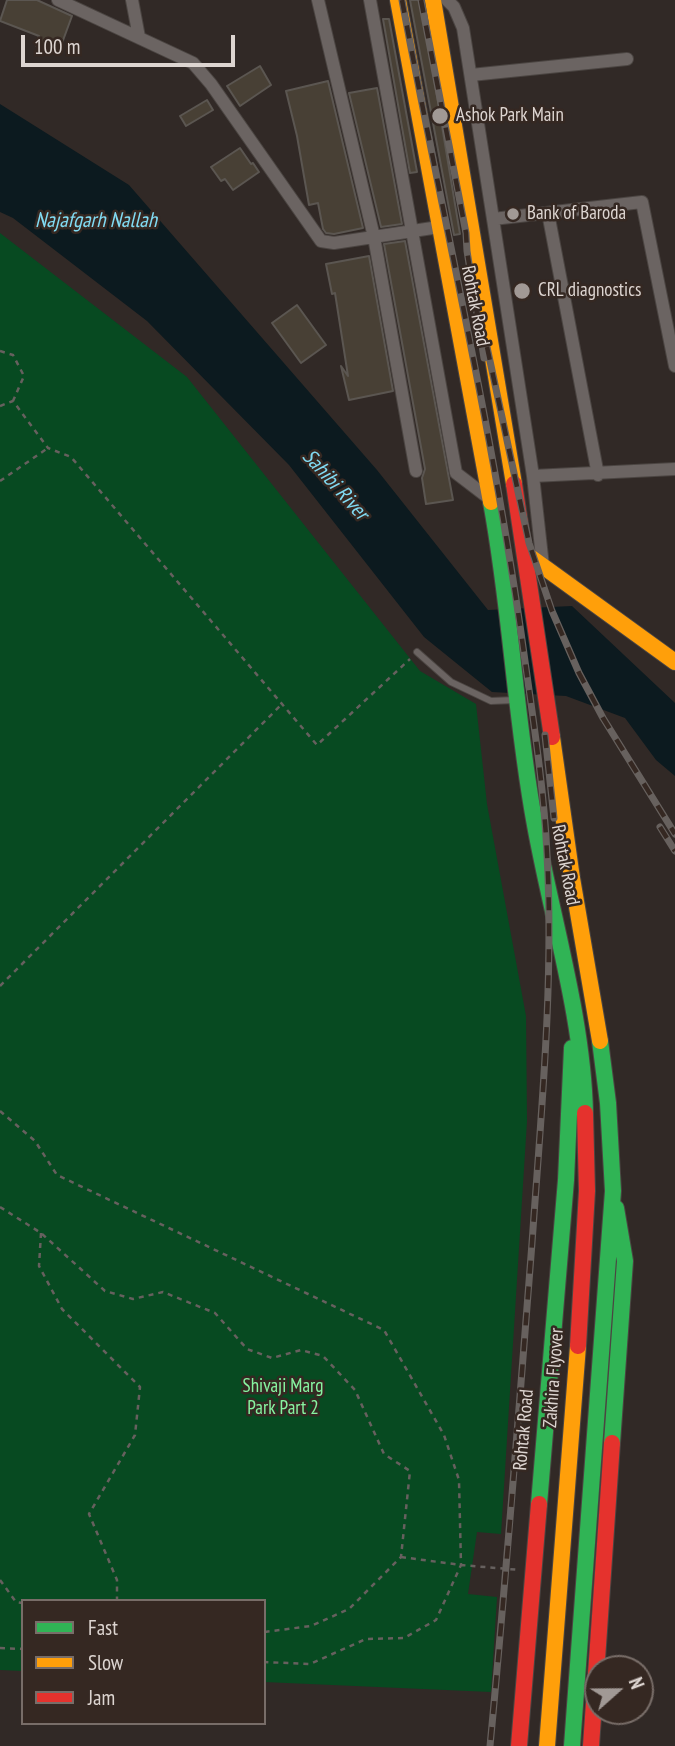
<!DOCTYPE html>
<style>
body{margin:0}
#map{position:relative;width:675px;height:1746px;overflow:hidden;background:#312926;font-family:"PT Sans Narrow",sans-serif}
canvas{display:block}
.legend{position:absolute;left:21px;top:1599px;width:245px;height:126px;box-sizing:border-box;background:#352822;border:2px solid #786d68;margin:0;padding:9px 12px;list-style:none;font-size:21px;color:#ddd5d1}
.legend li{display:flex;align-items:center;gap:14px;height:35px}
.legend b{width:35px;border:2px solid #786d68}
.north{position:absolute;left:584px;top:1655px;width:70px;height:70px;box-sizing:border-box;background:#352822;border:2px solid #786d68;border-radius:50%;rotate:69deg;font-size:19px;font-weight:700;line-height:28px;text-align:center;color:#ddd5d1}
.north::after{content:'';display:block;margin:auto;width:24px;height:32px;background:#a19995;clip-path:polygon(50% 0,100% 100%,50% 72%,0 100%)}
.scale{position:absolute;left:21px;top:35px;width:214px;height:32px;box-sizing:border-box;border:4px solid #ddd5d1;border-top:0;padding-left:9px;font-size:21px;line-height:24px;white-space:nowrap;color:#ddd5d1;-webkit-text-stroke:5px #352822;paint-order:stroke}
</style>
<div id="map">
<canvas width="675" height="1746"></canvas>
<ul class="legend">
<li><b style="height:9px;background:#30b455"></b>Fast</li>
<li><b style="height:9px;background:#ff9f0a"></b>Slow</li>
<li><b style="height:9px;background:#e5322d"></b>Jam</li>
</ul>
<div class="north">N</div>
<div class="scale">100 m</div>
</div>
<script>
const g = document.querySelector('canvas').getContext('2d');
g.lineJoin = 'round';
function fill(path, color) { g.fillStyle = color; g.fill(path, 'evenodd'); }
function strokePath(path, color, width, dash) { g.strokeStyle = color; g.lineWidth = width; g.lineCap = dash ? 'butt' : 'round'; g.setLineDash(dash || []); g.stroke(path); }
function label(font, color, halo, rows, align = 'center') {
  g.font = font + ' "PT Sans Narrow",sans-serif'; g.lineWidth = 5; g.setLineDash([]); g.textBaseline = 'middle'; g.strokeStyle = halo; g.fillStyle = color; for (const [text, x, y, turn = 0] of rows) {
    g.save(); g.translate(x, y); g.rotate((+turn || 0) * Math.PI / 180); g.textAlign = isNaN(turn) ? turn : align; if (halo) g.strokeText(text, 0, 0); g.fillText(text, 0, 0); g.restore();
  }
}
fill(new Path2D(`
 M0 233 187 377 420 671 476 704 487 804 526 1016 527 1121 501 1534 477 1532 468 1594 497 1597 491 1692 264 1682V1601H23V1671L0 1670Z`), '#074a21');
fill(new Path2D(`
 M0 104 129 185 377 470 488 610 572 606 675 703V776L656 760 625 718 566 696 492 692 424 637 289 465 147 321 13 218 0 212Z`), '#0c1a1f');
const building = new Path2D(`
 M7 0H37L72 16 58 54 36 46 39 36 0 21Z
 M410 0H421L460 234 454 235Z
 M383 19H389L417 172 410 173Z
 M260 66 271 85 240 106 227 86Z
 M328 81 363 228 334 234 326 233 323 229 318 203 309 205 297 136 286 91Z
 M377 88 402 224 381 227 349 93Z
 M207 100 213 110 186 126 180 116Z
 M240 148 251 164 253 163 259 172 233 190 225 179 221 181 211 167Z
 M405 241 453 500 426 504 422 478 425 469 384 244Z
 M369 256 393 391 349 400 341 366 348 376 335 293 332 294 326 264Z
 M297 305 326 345 301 363 272 323Z`);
fill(building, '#484035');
strokePath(building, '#5b5651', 2);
const lane = new Path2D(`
 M417 652 451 682 491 701 515 700`);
const street = new Path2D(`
 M58 0 193 63 211 84 321 241 334 243 439 227
 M132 0 139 37
 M318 0 374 237 416 471
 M370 0 456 473 490 499
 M447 0 454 7 463 28 493 219 642 202 675 366
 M471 75 627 59
 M548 213 598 475
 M493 219 533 476 543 566
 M533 476 675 469`);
const fast = new Path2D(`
 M491 502C511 609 515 718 535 825 552 919 583 1018 585 1113
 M612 1443 625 1261 616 1208
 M539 1504 566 1180 572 1048
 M572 1746 613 1191 608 1103 600 1041`);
const slow = new Path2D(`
 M398 0 491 502
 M433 0 514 484
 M526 554 675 662
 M552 737 572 878 600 1041
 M547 1746 578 1346`);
const jam = new Path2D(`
 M514 484 552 737
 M578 1346 587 1191 585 1113
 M519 1746 539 1504
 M591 1746 612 1443`);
strokePath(lane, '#4b4542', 8);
strokePath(street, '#4b4542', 14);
strokePath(fast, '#4b4542', 18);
strokePath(slow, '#4b4542', 18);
strokePath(jam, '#4b4542', 18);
strokePath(new Path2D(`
 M0 351 13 355 24 376 13 401
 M0 406 13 401 48 448 71 457 317 745 410 659
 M0 481 48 448
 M0 986 282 704
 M0 1111 35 1141 57 1175 384 1330 444 1435 459 1480 461 1565 436 1620 404 1638 366 1639 310 1664 264 1662
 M0 1207 41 1233 105 1291 133 1299 163 1292 215 1313 247 1349 272 1358 301 1350 323 1356 355 1390 384 1454 410 1471 401 1557 349 1609 311 1626 264 1632
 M41 1233 39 1266 62 1309 140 1387 135 1435 89 1514 117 1580V1601
 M401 1557 461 1565 520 1570
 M0 1580 16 1602 23 1603
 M0 1648 23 1649`), '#66605e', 2.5, [5, 5]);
strokePath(lane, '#6b6462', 6);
strokePath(street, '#6b6462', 12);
strokePath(fast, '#30b455', 16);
strokePath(slow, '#ff9f0a', 16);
strokePath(jam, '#e5322d', 16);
const rail = new Path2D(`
 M402 0C443 220 495 439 525 661 534 725 544 790 547 854 554 984 541 1114 532 1243 519 1411 506 1579 490 1746
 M421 0 466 233 467 251 484 358
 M487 347 529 543 552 611 579 673 603 718 675 834
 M545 735 554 818
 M660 827 675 851`);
strokePath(rail, '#67615e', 7);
strokePath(rail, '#352822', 4.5, [13]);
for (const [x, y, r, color] of [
 [440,116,9,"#a19995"],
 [513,214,7,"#a19995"],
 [522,291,9,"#a19995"]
]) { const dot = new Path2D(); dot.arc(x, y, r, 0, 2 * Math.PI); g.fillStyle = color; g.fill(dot); strokePath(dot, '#352822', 2.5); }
label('19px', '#ddd5d1', '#352822', [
 ["Ashok Park Main",456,116],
 ["Bank of Baroda",527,214],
 ["CRL diagnostics",538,291]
], 'left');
label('19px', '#ddd5d1', '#352822', [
 ["Rohtak Road",475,306,79],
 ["Rohtak Road",565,865,79],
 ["Zakhira Flyover",554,1378,-86],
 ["Rohtak Road",524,1430,-85]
]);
label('19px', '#87f4a1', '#352822', [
 ["Shivaji Marg",283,1387],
 ["Park Part 2",283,1409]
]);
label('italic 21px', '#81dbf3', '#352822', [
 ["Najafgarh Nallah",96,221],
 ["Sahibi River",335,485,48]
]);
</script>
